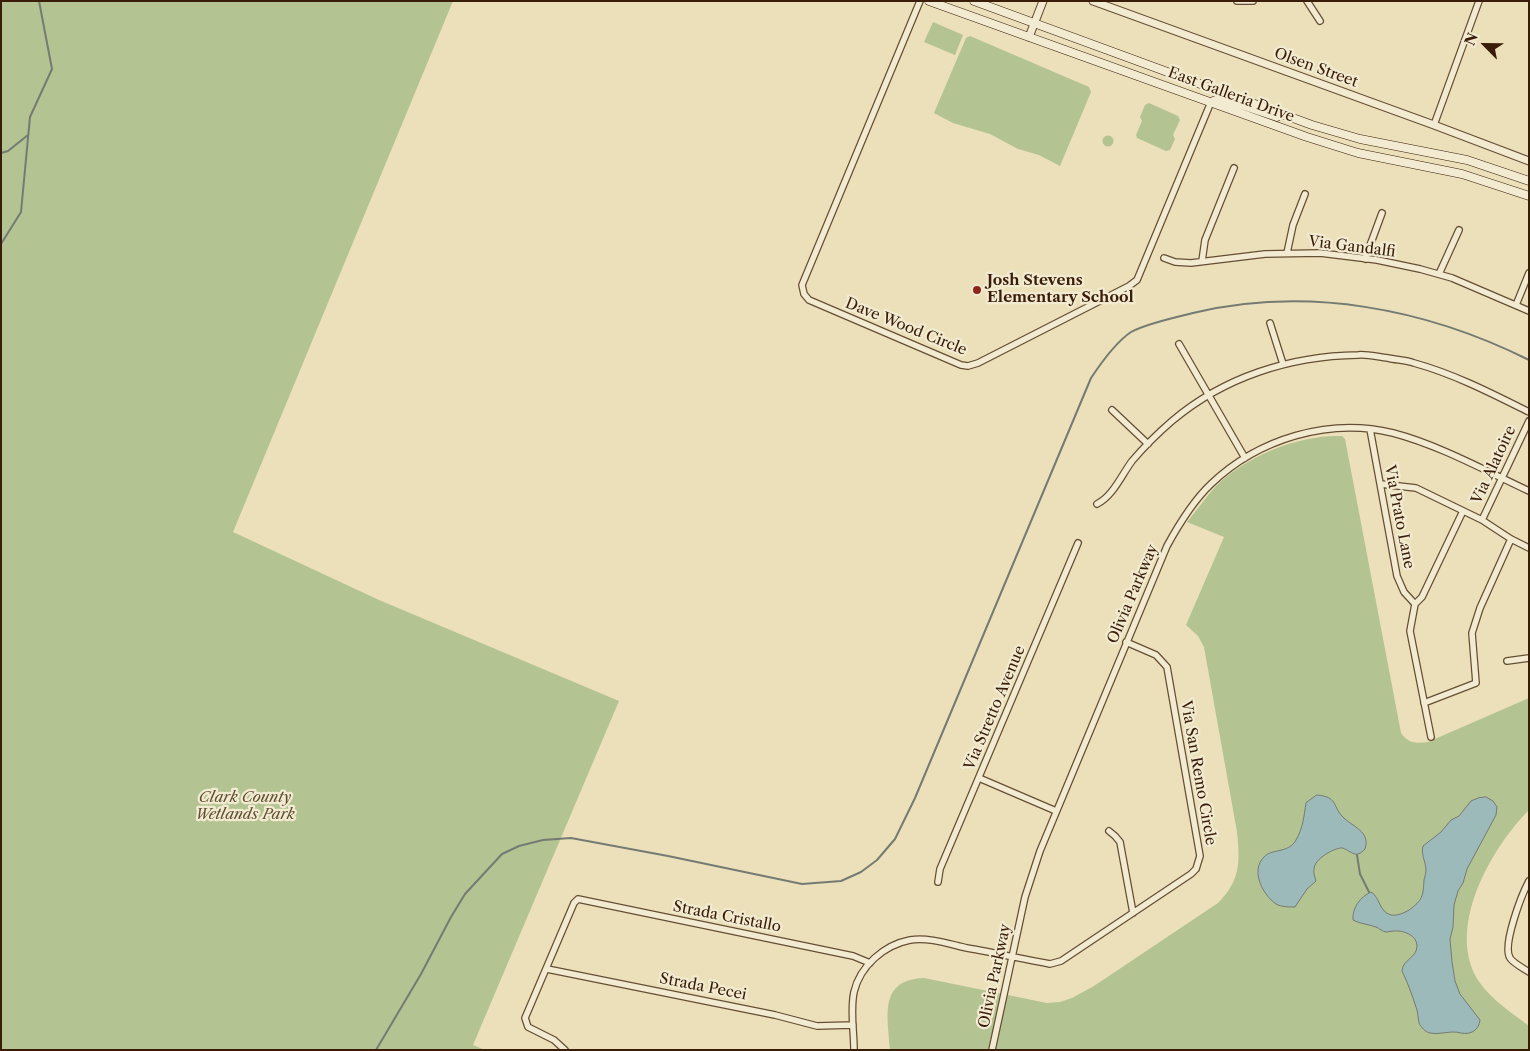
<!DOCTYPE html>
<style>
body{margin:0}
#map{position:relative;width:1530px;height:1051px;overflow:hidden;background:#ebe0b9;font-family:"Libre Caslon Text",serif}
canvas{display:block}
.frame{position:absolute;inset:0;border:2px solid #391d08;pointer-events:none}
.north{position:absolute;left:1460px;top:20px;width:50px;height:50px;-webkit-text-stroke:4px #f2ebd2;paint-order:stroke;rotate:293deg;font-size:14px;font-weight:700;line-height:20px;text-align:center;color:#391d08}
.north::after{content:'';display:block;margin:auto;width:18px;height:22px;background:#391d08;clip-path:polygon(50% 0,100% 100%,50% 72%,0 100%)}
</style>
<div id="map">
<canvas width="1530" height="1051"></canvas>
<div class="frame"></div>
<div class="north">N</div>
</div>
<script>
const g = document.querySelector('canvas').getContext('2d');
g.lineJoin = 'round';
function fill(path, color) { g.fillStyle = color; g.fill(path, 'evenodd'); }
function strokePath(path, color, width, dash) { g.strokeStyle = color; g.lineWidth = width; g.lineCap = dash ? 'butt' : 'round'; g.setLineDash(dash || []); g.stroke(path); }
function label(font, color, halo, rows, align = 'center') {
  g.font = font + ' "Libre Caslon Text",serif'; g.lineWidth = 4.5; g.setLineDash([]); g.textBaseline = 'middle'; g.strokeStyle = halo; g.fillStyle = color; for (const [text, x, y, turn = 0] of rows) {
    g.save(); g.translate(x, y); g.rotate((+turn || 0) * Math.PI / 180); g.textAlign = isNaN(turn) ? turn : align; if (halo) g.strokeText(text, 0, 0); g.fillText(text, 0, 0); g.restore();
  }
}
fill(new Path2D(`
 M1 1H453L233 532 379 600 619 701 473 1045 485 1050H1Z
 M933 22 963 35 955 55 924 42Z
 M970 36 1089 87 1091 92 1060 166 1039 155 1018 149 990 134 953 123 934 113 966 38Z
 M1149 103 1178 116 1180 120 1173 135 1175 139 1170 150 1166 151 1137 138 1136 135 1142 121 1140 117 1145 105Z
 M1102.5 141a5.5 5.5 0 1 1 11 0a5.5 5.5 0 1 1-11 0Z
 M1342 436 1345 439 1401 733C1408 743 1416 744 1428 742L1529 698V810C1490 849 1444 931 1480 983 1492 1000 1512 1013 1529 1026V1050H890C888 1016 878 980 924 978L1047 1003 1060 1002 1072 998 1094 986 1218 903C1241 880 1240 861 1237 832L1204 647 1198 636 1186 625 1224 537 1187 522C1197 510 1206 497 1216 486 1242 461 1280 443 1315 438 1324 436 1334 436 1342 436Z`), '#b3c392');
const water = new Path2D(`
 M1317 795C1338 797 1332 805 1342 816 1352 827 1371 831 1365 849 1356 859 1352 852 1343 848 1335 847 1314 859 1314 869 1313 873 1315 877 1316 881L1307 889 1295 907C1290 907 1281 907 1276 904 1263 895 1250 871 1264 857 1272 848 1288 854 1296 840 1303 828 1304 816 1306 803Z
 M1486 797 1493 801 1497 807 1496 815 1467 869 1463 883 1458 891 1454 905 1453 927 1450 939 1452 962 1455 981 1460 994 1480 1020C1479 1030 1471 1035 1461 1033 1450 1030 1441 1035 1430 1033 1425 1032 1421 1027 1419 1023 1418 1018 1418 1012 1416 1007 1412 995 1408 983 1402 971 1402 960 1417 958 1417 946 1417 935 1403 930 1394 931 1391 931 1389 932 1386 932 1383 932 1379 928 1376 927 1368 924 1360 924 1353 920 1352 908 1360 897 1371 892 1380 897 1379 912 1391 915 1397 916 1404 913 1409 910 1423 900 1423 896 1424 880 1425 876 1426 873 1426 869 1425 860 1421 855 1423 846L1441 832 1451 820 1459 816 1471 801 1478 798Z`);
fill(water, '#9dbaba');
strokePath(water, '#757b73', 1);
strokePath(new Path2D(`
 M1 153 8 151 28 135
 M1 244 21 212 30 117 52 69 39 1
 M1357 855 1360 874 1369 892
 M376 1050 421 974 451 917 465 894 502 854 519 846 543 840 571 838 668 856 802 884 841 881 861 872 877 860 895 839 915 798 1091 378C1101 363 1116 342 1131 332 1145 324 1176 317 1193 313 1307 286 1425 308 1529 360`), '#757b73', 2);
const minor = new Path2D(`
 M920 1 802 285 804 294 809 300 961 365 968 366 978 363 1129 286 1137 280 1211 102
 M1237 1H1253
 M1307 1 1320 21
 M1434 125 1479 1
 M1287 253 1293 225 1305 194
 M1164 258 1175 262 1191 263 1265 254 1320 253 1377 260 1420 269 1452 278 1529 311
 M1365 259 1382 213
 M1202 261 1205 240 1234 168
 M1439 274 1459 230
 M1516 305 1529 273
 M1270 323 1283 364
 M1179 344 1245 458
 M1112 410 1148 444
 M1370 429 1397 576 1404 592 1415 604
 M1381 484 1416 488 1482 520 1511 539 1529 548
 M1097 504C1113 496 1121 476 1132 461 1144 447 1158 433 1172 421 1224 377 1290 356 1358 355 1367 354 1378 357 1388 358 1396 360 1406 360 1414 363 1454 374 1491 393 1529 412
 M1482 520 1529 421
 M1415 604 1410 631 1431 737
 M1415 604 1422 597 1463 511
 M1507 661 1529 658
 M1424 703 1476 683 1472 633 1480 608 1511 539
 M979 778 1056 811
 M1109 831 1115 836 1120 842 1133 913
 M1529 881C1522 894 1502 945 1510 958 1513 963 1523 968 1529 972
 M938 882 940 869 1078 543
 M547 969 775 1015 817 1026 853 1025
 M565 1050 554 1040 528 1027 525 1018 574 903 578 899 853 956 870 963
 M854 1050C854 1031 850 1011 854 992 860 966 884 945 910 940 929 937 949 944 967 948 995 953 1023 959 1050 964L1061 961 1191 874 1196 869 1200 856 1167 667 1156 655 1126 642
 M992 1050 1025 897 1040 851 1167 546C1179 524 1193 501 1211 484 1258 439 1329 417 1393 433 1439 445 1486 471 1529 491`);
const tertiary = new Path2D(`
 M1093 1 1434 125 1529 161
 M1029 37 1043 1`);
const secondary = new Path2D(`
 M929 1 1307 137 1358 153 1462 174 1529 196
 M974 1 1312 125 1360 139 1467 160 1529 181
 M1211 102 1221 98 1277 117`);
strokePath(minor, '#664e34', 8);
strokePath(tertiary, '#664e34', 9);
strokePath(secondary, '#391d08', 9);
strokePath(minor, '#f2ebd2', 5.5);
strokePath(tertiary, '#f2ebd2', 7);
strokePath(secondary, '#f2ebd2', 8);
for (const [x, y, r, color] of [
 [977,290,5,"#8f2418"]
]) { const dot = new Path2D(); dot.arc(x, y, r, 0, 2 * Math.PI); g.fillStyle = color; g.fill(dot); strokePath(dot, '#f2ebd2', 2); }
label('15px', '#391d08', '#f2ebd2', [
 ["Olsen Street",1316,68,20],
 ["East Galleria Drive",1231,95,20],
 ["Via Gandalfi",1352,247,7],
 ["Dave Wood Circle",906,327,22],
 ["Via Alatoire",1494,465,-65],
 ["Via Prato Lane",1399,517,79],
 ["Olivia Parkway",1133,594,-67],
 ["Via Stretto Avenue",995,708,-67],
 ["Via San Remo Circle",1198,773,80],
 ["Strada Cristallo",727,917,11],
 ["Olivia Parkway",995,976,-78],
 ["Strada Pecei",703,987,11]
]);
label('bold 15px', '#391d08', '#f2ebd2', [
 ["Josh Stevens",987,281],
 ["Elementary School",987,298]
], 'left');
label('italic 15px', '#5e4f31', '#f2ebd2', [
 ["Clark County",245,798],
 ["Wetlands Park",245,815]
]);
</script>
